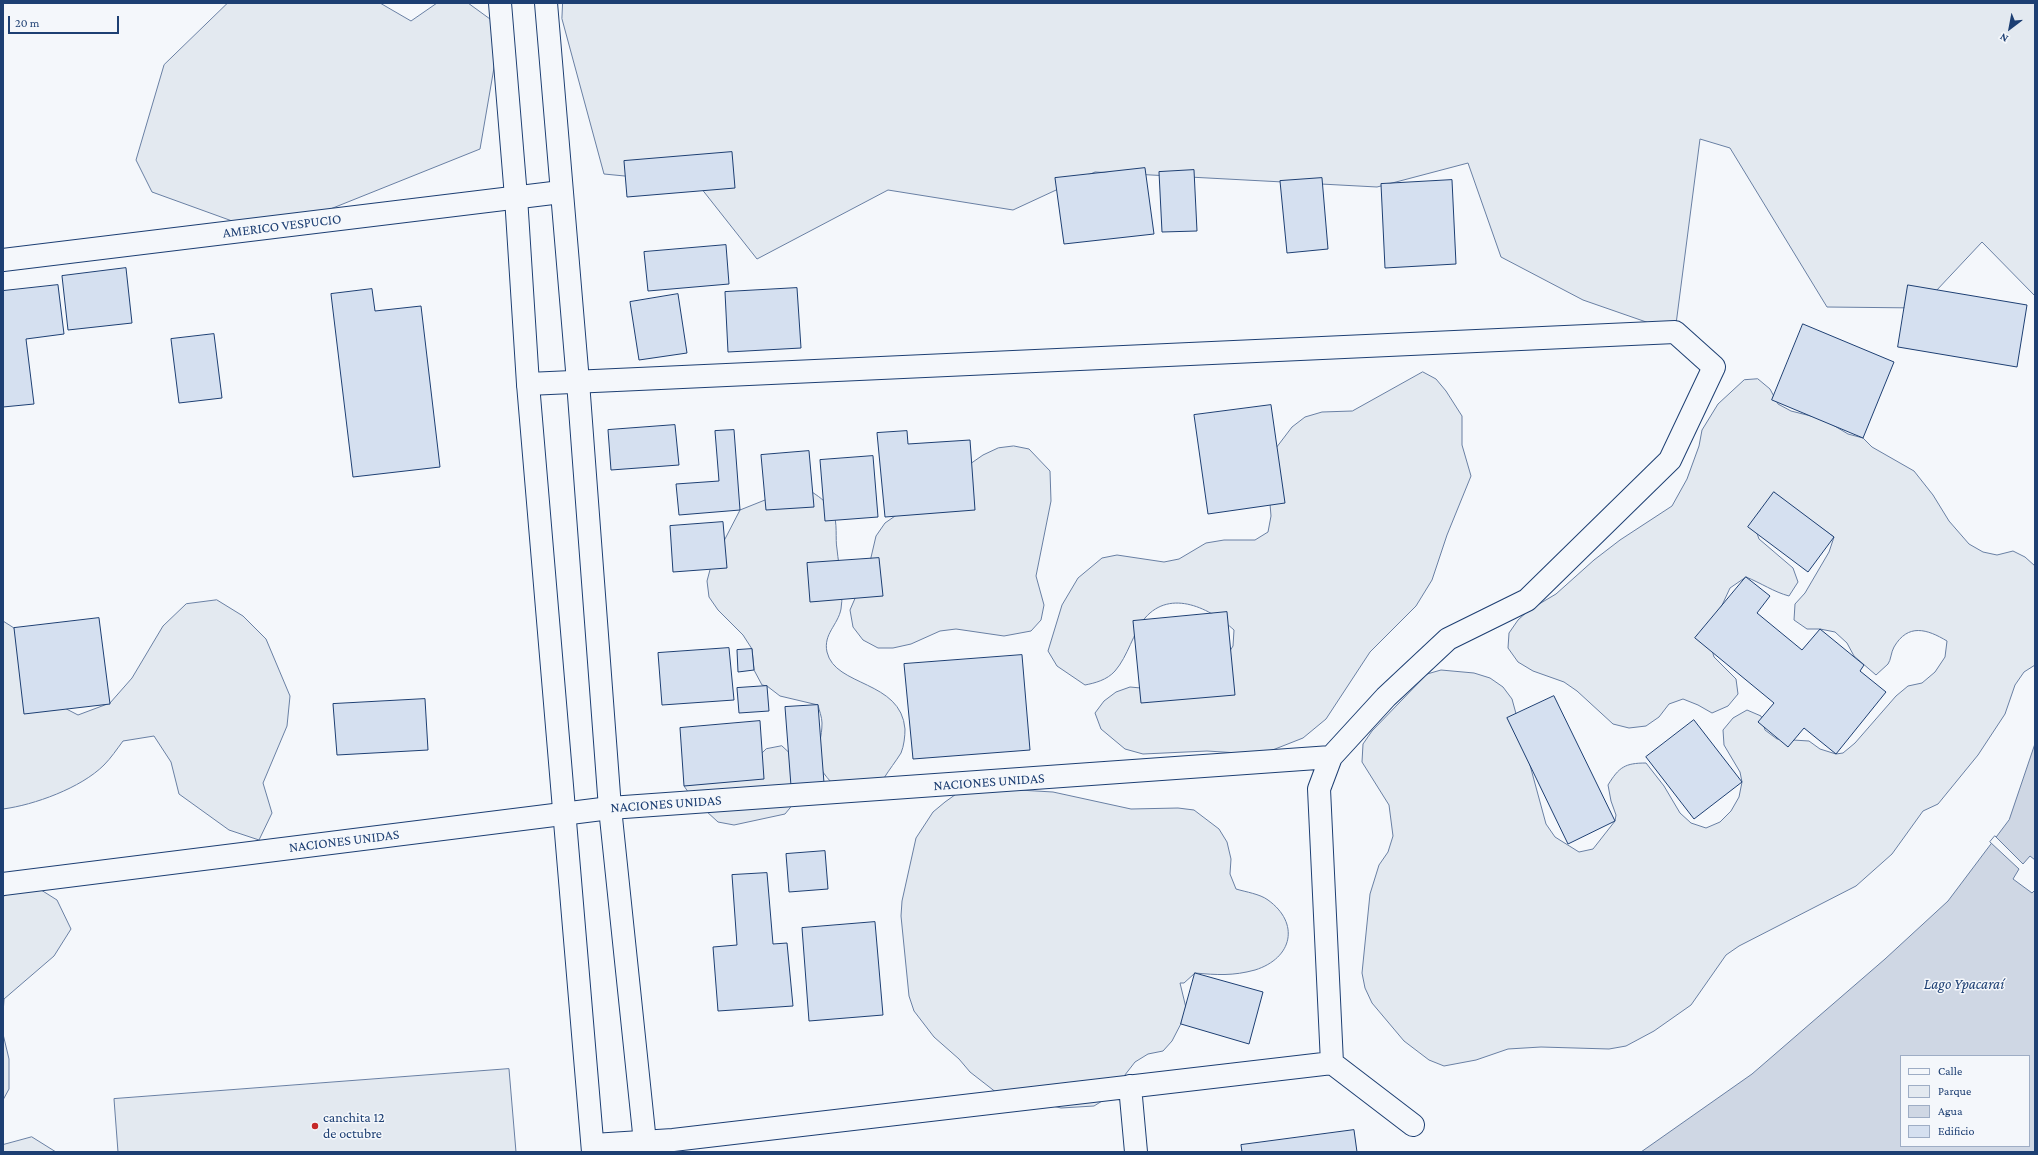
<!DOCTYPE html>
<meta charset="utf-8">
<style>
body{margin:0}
#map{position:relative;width:2038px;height:1155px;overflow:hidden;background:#f4f7fb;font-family:"Crimson Pro",serif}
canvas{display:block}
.frame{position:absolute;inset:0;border:4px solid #1d3f73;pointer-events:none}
.legend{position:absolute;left:1900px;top:1055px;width:130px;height:92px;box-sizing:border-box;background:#f4f7fb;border:1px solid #9eadc5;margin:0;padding:5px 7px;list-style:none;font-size:12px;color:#1d3f73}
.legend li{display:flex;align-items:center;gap:8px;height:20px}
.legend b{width:20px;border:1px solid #9eadc5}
.north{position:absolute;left:1990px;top:8px;width:40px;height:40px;-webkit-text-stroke:3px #f4f7fb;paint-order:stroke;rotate:212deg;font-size:11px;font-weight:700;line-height:16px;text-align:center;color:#1d3f73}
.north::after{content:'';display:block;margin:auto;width:14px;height:18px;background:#1d3f73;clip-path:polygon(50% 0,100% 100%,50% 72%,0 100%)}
.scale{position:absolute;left:8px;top:16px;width:111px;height:18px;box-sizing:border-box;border:2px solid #1d3f73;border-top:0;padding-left:5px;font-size:12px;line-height:14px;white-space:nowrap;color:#1d3f73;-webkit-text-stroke:3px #f4f7fb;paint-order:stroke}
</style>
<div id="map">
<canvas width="2038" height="1155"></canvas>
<div class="frame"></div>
<ul class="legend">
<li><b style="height:5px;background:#f4f7fb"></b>Calle</li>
<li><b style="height:11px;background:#e3e9f0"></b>Parque</li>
<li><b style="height:11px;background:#cfd7e4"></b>Agua</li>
<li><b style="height:11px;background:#d5e0f0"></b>Edificio</li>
</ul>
<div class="north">N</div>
<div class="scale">20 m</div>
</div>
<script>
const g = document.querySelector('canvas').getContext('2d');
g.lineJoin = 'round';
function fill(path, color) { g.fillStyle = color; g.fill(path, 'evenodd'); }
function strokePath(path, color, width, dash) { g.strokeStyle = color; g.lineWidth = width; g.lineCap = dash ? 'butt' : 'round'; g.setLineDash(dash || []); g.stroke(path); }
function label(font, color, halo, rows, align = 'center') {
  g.font = font + ' "Crimson Pro",serif'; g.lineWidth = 3; g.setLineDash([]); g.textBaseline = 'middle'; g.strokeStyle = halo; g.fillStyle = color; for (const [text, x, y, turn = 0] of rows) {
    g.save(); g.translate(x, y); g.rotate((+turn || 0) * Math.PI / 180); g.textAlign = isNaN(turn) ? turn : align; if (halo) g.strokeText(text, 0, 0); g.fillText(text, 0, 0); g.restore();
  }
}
const green = new Path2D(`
 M228 3H380L411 21 437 3H468L501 27 480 149 268 234 152 192 136 160 164 65Z
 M563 3H2035V296L1982 242 1920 308 1827 307 1730 148 1700 139 1675 332 1583 300 1501 257 1468 163 1377 187 1095 172 1013 210 888 190 757 259 697 183 604 174 562 19Z
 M1423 372 1436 379 1446 391 1462 416V445L1471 476 1447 535 1432 580 1416 606 1370 652 1326 719 1303 738 1270 751 1254 754 1207 751 1143 754 1125 749 1101 729 1095 713 1104 701 1116 692 1130 687 1174 691 1216 673 1233 646 1234 630C1211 609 1171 588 1145 618 1133 633 1128 656 1115 671 1107 680 1095 683 1085 685L1057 666 1048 651 1062 605 1078 578 1102 558 1117 555 1164 562 1179 559 1206 543 1224 540H1255L1268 532 1271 516 1267 468 1273 452 1292 427 1305 417 1322 412 1352 411Z
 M1758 379 1770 389 1778 404 1791 411 1823 419 1848 434 1863 438 1872 447 1914 471 1933 495 1949 521 1969 544 1983 552 1997 555 2013 551 2025 557 2035 566V665L2024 672 2015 685 2005 714 1978 755 1938 804 1923 811 1892 854 1856 886 1739 946 1726 955 1691 1005 1654 1031 1626 1046 1609 1049 1541 1047 1508 1049 1476 1060 1444 1066 1429 1060 1404 1041 1372 1003 1365 988 1362 973 1370 894 1379 865 1388 852 1393 836 1389 805 1362 762 1363 744 1372 731 1427 674 1441 670 1474 673 1490 678 1503 687 1512 699 1546 824 1555 837 1579 852 1593 849 1615 821 1616 815 1611 801 1608 785C1619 767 1625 763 1646 763L1664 786 1680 813 1691 823 1706 828 1720 822 1731 811 1739 797 1742 782 1740 772 1724 745 1723 730 1733 718 1747 710 1761 716 1765 730 1777 739 1809 741 1820 749 1836 754 1843 753 1855 743 1896 696 1908 686 1922 683 1935 672 1945 657 1947 641C1927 629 1908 623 1894 647 1891 652 1891 660 1888 664 1884 668 1880 671 1876 675L1854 656 1847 643 1835 632 1820 629H1807L1794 620 1795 604 1805 593 1829 552 1834 537 1802 514 1774 504 1760 511 1754 525 1759 539 1793 568 1798 582 1789 596C1774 592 1761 583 1746 577L1730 588 1711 629 1710 643 1714 657 1736 679 1738 694 1728 706 1712 713 1698 705 1683 699 1669 704 1659 717 1646 726 1629 728 1613 724 1577 691 1564 682 1533 671 1518 662 1508 648 1509 633 1518 620 1529 610 1556 594 1594 560 1620 540 1672 506 1687 479 1699 446 1702 430 1718 404 1744 380Z
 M1014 446 1029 449 1050 471 1051 501 1036 576 1044 605 1041 620 1031 631 1004 636 956 629 940 631 911 644 893 648H878L863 640 853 627 850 610 869 566 876 536 885 523 983 455 998 448Z
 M812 492C821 498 828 503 833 513 838 522 835 539 837 549 839 569 844 589 841 609 838 625 823 634 827 652 835 687 901 680 905 729 905 736 904 746 901 753 896 761 889 770 884 778L831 782C807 756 822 751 822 723 822 717 819 710 818 705L780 696 767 686 762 685 754 670 752 649 743 635 718 610 709 597 707 581 711 566 740 510 780 494Z
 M217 600 243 616 266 639 290 696 287 726 263 783 272 813 259 840 229 830 179 794 171 762 154 736 123 741C117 749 111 758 104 765 81 788 34 805 3 809V621L14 628 51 701 78 715 110 703 132 678 163 626 186 604Z
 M782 746 795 758 794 803 785 814 734 825 718 822 693 799 684 786 745 770 766 749Z
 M990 781 1019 790 1053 792 1131 809 1178 808 1194 810 1219 829 1227 842 1231 859 1230 874 1236 889C1246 892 1260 894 1268 900 1300 923 1293 958 1255 970 1233 976 1217 975 1195 973L1184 983H1180L1187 1012 1172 1041 1163 1051 1148 1054 1135 1062 1107 1098 1094 1106 1061 1108 997 1093 970 1072 959 1059 934 1037 914 1011 909 996 901 916 902 901 916 838 933 812 945 802 959 792Z
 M30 883 57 900 71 929 54 956 4 999 3 1014V897Z
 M3 1034 9 1059V1089L3 1100Z
 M509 1069 516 1152H118L114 1099Z
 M32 1137 56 1152H3V1145Z`);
fill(green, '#e3e9f0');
strokePath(green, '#687fa3', 1);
const water = new Path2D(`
 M2035 744V1152H1641L1752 1074 1885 959 1948 901 2009 820ZM1901 1056H2029V1146H1901Z`);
fill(water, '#cfd7e4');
strokePath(water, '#687fa3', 1);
const pier = new Path2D(`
 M1995 836 2023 864 2030 856 2035 860V890L2032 893 2013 879 2019 869 1990 842Z`);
fill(pier, '#f4f7fb');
strokePath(pier, '#687fa3', 1);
const building = new Path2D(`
 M732 152 735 188 627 197 624 161Z
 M1145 168 1154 234 1064 244 1055 178Z
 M1194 170 1197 231 1162 232 1159 172Z
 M1322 178 1328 249 1287 253 1280 181Z
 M1452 180 1456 264 1385 268 1381 184Z
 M726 245 729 284 648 291 644 252Z
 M126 268 132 323 68 330 62 276Z
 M58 285 64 334 26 339 34 404 3 407V291Z
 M1908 285 2027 305 2017 367 1898 347Z
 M797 288 801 348 728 352 725 292Z
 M372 289 375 311 421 306 440 467 353 477 331 294Z
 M678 294 687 353 639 360 630 302Z
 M1803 324 1894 362 1863 438 1772 400Z
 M214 334 222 398 179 403 171 339Z
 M1271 405 1285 503 1208 514 1194 415Z
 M675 425 679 465 611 470 608 430Z
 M734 430 740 510 679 515 676 484 719 481 715 431Z
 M907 431 908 444 970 440 975 510 885 517 877 433Z
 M809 451 814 507 766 510 761 455Z
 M873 456 878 517 825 521 820 460Z
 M1774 492 1834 537 1808 572 1748 527Z
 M723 522 727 568 673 572 670 526Z
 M879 558 883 596 810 602 807 563Z
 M1746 577 1770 596 1757 613 1802 650 1820 629 1864 665 1860 671 1886 692 1836 754 1804 728 1788 747 1758 722 1774 703 1695 638Z
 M1227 612 1235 695 1141 703 1133 621Z
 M99 618 110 704 24 714 14 628Z
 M729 648 734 700 662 705 658 653Z
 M752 649 754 670 738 672 737 650Z
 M1022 655 1030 750 913 759 904 664Z
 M767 686 769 711 739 713 737 688Z
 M1554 696 1615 821 1568 844 1507 718Z
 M425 699 428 750 337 755 333 704Z
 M818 705 824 783 791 786 785 707Z
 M1694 720 1742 782 1694 819 1646 757Z
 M760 721 764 779 684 786 680 728Z
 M825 851 828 889 789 892 786 854Z
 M767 873 773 944 787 943 793 1006 718 1011 713 947 737 945 732 875Z
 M875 922 883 1015 809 1021 802 928Z
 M1195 973 1263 992 1249 1044 1181 1024Z
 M1354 1130 1357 1152H1242L1241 1145Z`);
fill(building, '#d5e0f0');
strokePath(building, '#1d3f73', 1);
const minor = new Path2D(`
 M3 260 561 192
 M528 384 1675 332 1714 367 1670 460 1527 600 1448 639 1386 697 1331 757 1319 789 1332 1063
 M3 884 610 808 1331 757
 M1130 1086 1136 1152
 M593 1145 673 1140 1332 1063 1413 1125`);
const major = new Path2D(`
 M500 3 516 197 528 384 593 1152
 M546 3 578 382 610 808 646 1152`);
strokePath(minor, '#1d3f73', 24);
strokePath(major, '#1d3f73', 24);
strokePath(minor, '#f4f7fb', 22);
strokePath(major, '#f4f7fb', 22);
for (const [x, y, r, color] of [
 [315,1126,4,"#c62828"]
]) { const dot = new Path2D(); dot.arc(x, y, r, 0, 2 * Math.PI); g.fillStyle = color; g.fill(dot); strokePath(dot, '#f4f7fb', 1.5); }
label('14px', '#1d3f73', '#f4f7fb', [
 ["AMERICO VESPUCIO",282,226,-7],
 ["NACIONES UNIDAS",989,782,-4],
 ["NACIONES UNIDAS",666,804,-4],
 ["NACIONES UNIDAS",344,841,-7]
]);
label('14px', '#1d3f73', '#f4f7fb', [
 ["canchita 12",323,1118],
 ["de octubre",323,1134]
], 'left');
label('italic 15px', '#1d3f73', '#f4f7fb', [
 ["Lago Ypacaraí",1964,984]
]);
</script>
